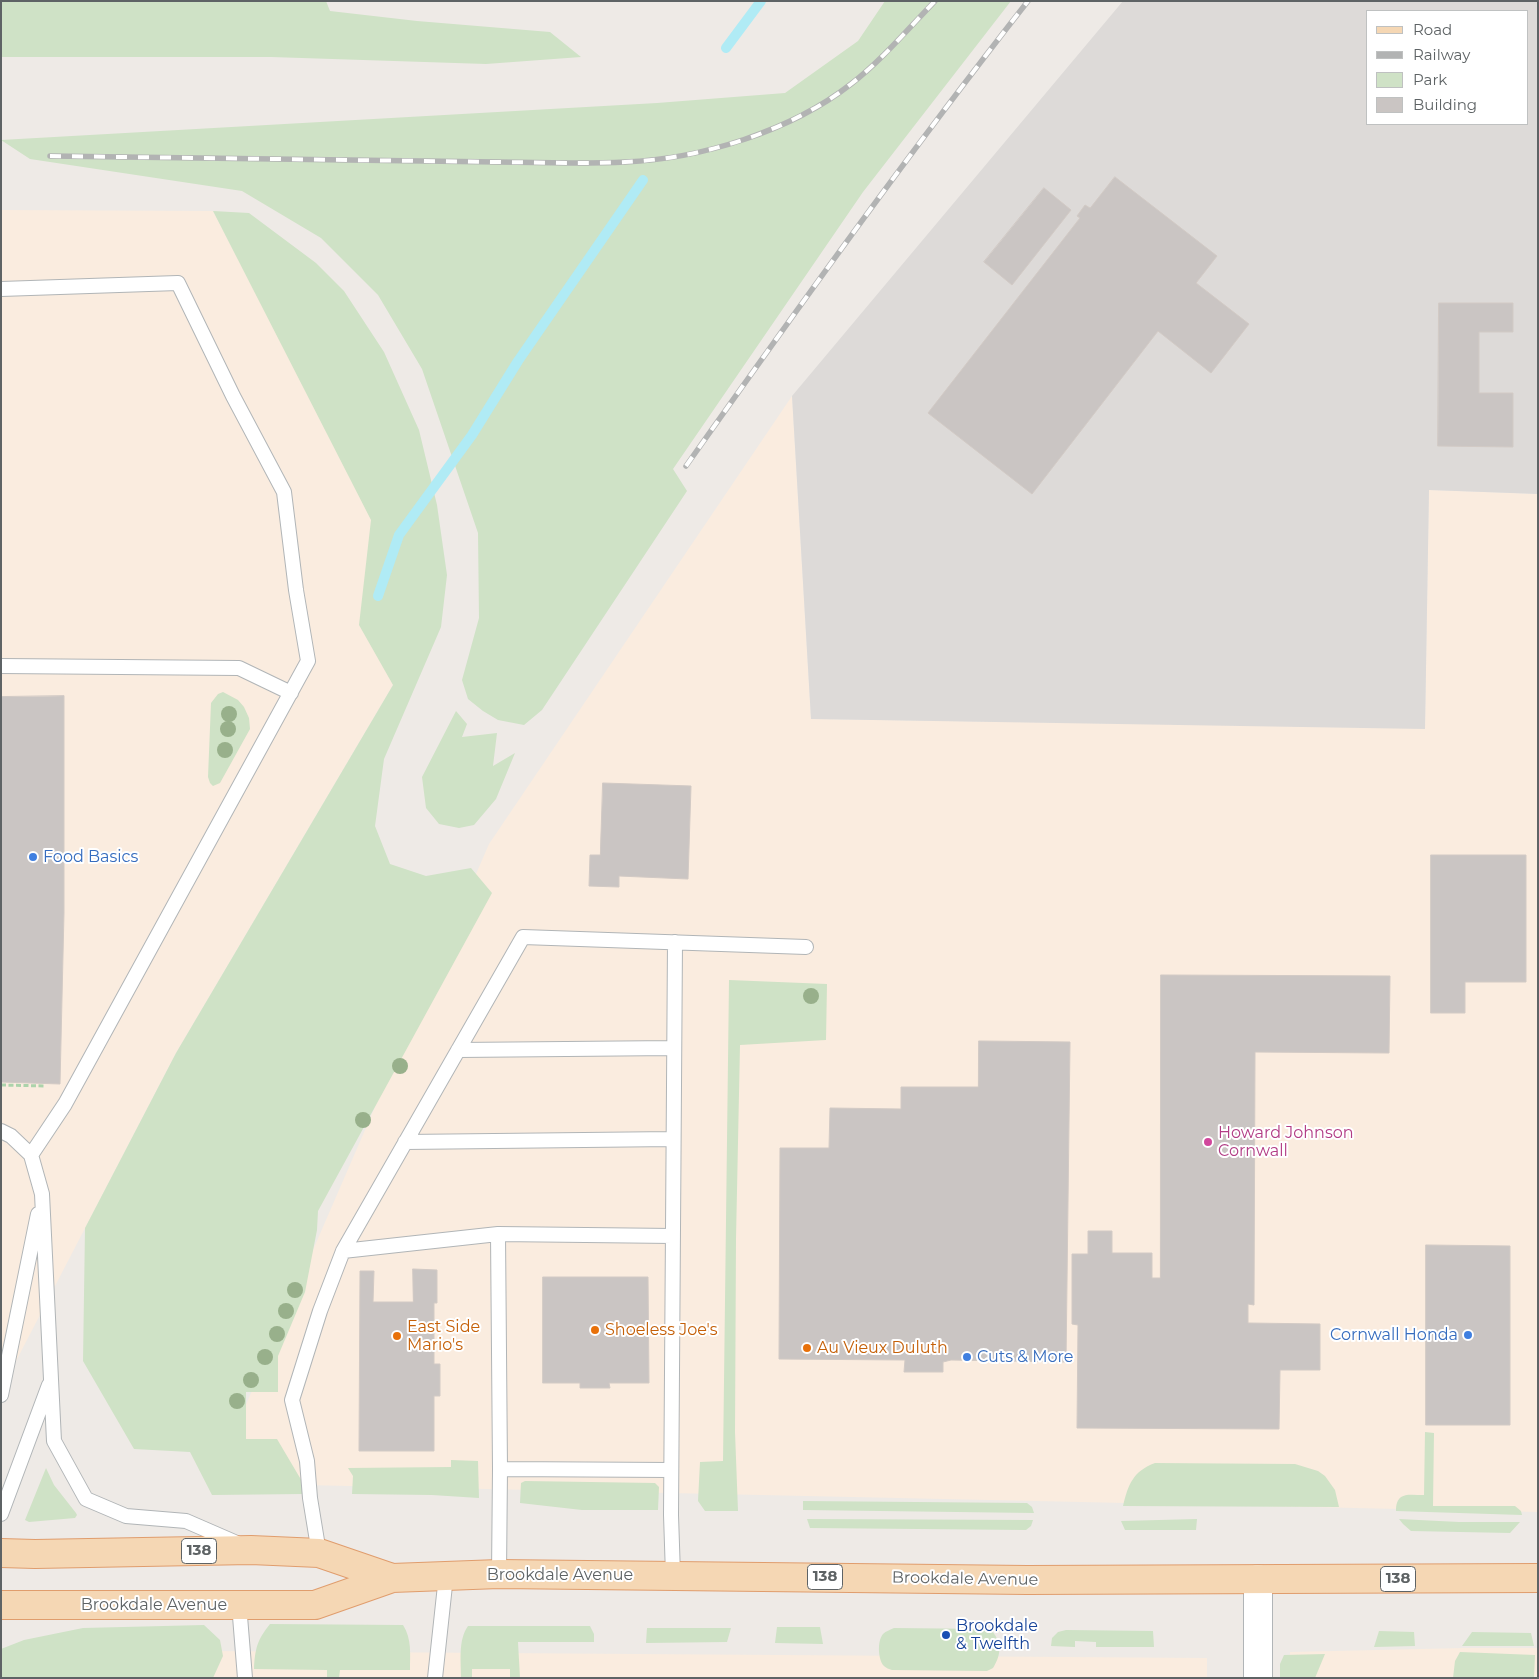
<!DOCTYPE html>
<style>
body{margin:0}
#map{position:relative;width:1539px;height:1679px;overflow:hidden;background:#eeeae6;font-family:Montserrat,sans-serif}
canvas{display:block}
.frame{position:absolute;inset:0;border:2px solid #5e6365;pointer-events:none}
.legend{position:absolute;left:1366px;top:10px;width:162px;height:115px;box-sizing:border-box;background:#fff;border:1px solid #bfc1c1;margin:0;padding:6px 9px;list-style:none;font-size:15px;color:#5e6365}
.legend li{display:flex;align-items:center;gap:10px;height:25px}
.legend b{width:25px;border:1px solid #bfc1c1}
</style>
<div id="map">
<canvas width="1539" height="1679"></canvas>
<div class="frame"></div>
<ul class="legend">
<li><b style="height:6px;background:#f5d7b4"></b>Road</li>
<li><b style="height:6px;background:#b2b3b3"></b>Railway</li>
<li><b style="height:14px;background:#cfe2c6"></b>Park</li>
<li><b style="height:14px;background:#cac5c3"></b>Building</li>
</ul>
</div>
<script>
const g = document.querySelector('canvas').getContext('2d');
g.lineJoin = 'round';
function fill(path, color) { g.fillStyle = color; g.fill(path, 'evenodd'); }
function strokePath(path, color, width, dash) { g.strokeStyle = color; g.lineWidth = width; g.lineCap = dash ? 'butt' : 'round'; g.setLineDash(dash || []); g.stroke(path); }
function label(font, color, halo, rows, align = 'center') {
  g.font = font + ' Montserrat,sans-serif'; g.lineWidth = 4; g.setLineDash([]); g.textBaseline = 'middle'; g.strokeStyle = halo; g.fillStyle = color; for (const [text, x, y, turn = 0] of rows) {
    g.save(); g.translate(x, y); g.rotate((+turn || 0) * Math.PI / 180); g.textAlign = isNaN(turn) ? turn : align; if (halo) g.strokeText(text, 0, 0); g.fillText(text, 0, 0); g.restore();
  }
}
fill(new Path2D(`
 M1 210 213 211 429 624 176 1053 1 1390Z
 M792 396 811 719 1425 728 1429 490 1538 494V1512L212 1483 489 844Z
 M1464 1648H1538V1678H1290V1652Z
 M207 1651 1207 1658V1678H195Z`), '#faecdf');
fill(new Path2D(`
 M1123 1H1538V494L1429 490 1425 729 811 719 792 396ZM1368 11H1528V124H1368Z`), '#dddad8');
fill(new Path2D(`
 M1 1H326L330 11 417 21 550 32 581 57 486 64 271 57H1Z
 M885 1H1011L863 192 673 469 687 491 542 710 524 725 498 720 483 711 468 699 462 680 479 618 478 533 422 369 378 295 321 238 242 191 30 159 1 140 657 103 785 93 858 41Z
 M213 211 249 213 316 263 344 291 384 352 419 430 437 505 447 575 441 627 384 759 375 826 390 864 426 876 471 868 492 893 318 1211 317 1230 305 1292 278 1356V1392H246V1439H277L303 1483V1494L212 1495 190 1452 134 1449 83 1361 85 1228 176 1053 393 685 359 625 371 520Z
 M223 692 238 700 244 707 249 718 250 729 220 783 213 786 210 783 208 777 211 703 218 694Z
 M456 711 467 724 462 737 497 733 493 766 515 753 496 799 474 825 459 828 439 824 426 808 422 777Z
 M729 980 827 984 826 1040 740 1045 736 1239 735 1432 738 1511H705L698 1501 700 1462 723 1461Z
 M1425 1432 1434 1433 1433 1506H1515L1521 1511 1522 1515 1396 1511C1396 1491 1409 1495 1424 1495Z
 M451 1460 478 1461 479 1498 432 1495 352 1494 353 1476 348 1468 451 1467Z
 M1155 1463 1295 1464 1318 1471 1325 1476 1335 1490 1339 1507 1123 1506C1128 1485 1133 1471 1155 1463Z
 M46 1468 54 1485 76 1513 77 1515 75 1518 29 1522 25 1520Z
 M525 1481 655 1483 659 1487 658 1510H582L520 1503 521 1483Z
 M803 1501 1027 1503 1032 1507 1034 1513 803 1510Z
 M807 1519 1033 1520 1031 1526 1026 1530 810 1528Z
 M1197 1519 1196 1530H1125L1121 1521Z
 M1399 1519 1459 1522H1520L1510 1533 1411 1531 1403 1524Z
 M270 1624 403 1625C412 1639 410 1654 410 1670H340L339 1678H327V1670L254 1669C255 1649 257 1640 270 1624Z
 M204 1625 220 1640 223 1656 213 1678H1V1649L24 1640 83 1628Z
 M468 1626H590L594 1634V1642H518L520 1678H510V1669H472V1678H461C461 1661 458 1640 468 1626Z
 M777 1627H820L823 1644 775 1643Z
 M647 1628H731L727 1642 646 1643Z
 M894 1628 990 1629C1002 1641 1002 1654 993 1668L987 1671 892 1670C889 1669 886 1668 884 1666 878 1660 877 1641 883 1634 886 1631 890 1630 894 1628Z
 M1066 1630 1153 1631 1154 1647H1096V1642L1075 1641V1647L1051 1646 1052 1638 1058 1632Z
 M1379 1631 1414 1632 1415 1646 1374 1647Z
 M1472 1632 1531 1633 1534 1646H1462Z
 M1460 1652 1535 1655 1534 1678H1453L1455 1661Z
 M1325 1654 1315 1678H1280V1664L1284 1655Z`), '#cfe2c6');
strokePath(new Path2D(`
 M726 48 761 1
 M378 596 399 535 472 435 518 361 643 180`), '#b0ebf5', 10);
const building = new Path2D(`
 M1115 177 1217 256 1196 283 1249 324 1211 373 1158 331 1032 494 928 413 1080 218 1077 216 1085 205 1090 208Z
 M1044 188 1071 210 1012 285 984 262Z
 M1439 303H1513V332H1479V393H1513V447L1438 446Z
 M64 696V912L60 1084 1 1082V697Z
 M603 783 691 786 688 879 619 876V887L589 886 590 855H600Z
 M1431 855H1526V982H1465V1013H1431Z
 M1161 975 1390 976 1389 1053 1255 1052 1254 1305 1248 1304V1323L1320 1324V1370H1280L1279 1429 1077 1428 1078 1325 1072 1324V1254H1088V1231H1112V1253H1152V1278H1160Z
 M979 1041 1070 1042 1066 1362 951 1360 943 1362V1372H904L905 1360 779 1359 780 1148H829L830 1108 901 1109V1087H978Z
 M1426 1245 1510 1246V1425H1426Z
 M413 1269 437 1270V1303H434V1364H440V1396H434V1451H359L360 1271H374L373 1302H413Z
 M543 1277H648L649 1383H609L610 1388H580V1383H543Z`);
fill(building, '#cac5c3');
strokePath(building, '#d2cac5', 1);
const lane = new Path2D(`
 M1 289 178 283 233 396 284 492 296 590 308 661 65 1104 31 1155
 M1 666 239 668 291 693
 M458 1050 674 1048
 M1 1131 11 1136 31 1155 42 1194 54 1441 86 1499 126 1516 186 1521 239 1544
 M405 1142 673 1139
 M343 1251 498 1234
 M1 1395 38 1214
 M500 1469 498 1234 673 1236
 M1 1514 49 1385
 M319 1553 310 1498 307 1461 292 1400 320 1311 343 1251 523 937 806 947
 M499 1574 500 1469 671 1470
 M673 1575 671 1515 675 942
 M239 1604 245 1678
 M435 1678 446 1576`);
const street = new Path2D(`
 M1258 1579V1678`);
const primary = new Path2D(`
 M1 1553 35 1554 251 1550 319 1553 392 1578
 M1 1605H315L392 1578 499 1574 1027 1580 1538 1578`);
strokePath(lane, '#b1b5b7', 16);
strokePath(street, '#b1b5b7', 30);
strokePath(primary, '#e09d6d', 30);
strokePath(new Path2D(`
 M1 1085 46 1086`), '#acd3ab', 3, [5, 2.5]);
strokePath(lane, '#fff', 14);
strokePath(street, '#fff', 28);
strokePath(primary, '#f5d7b4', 28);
const rail = new Path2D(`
 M50 156 572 163C589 163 607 163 625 162 701 159 791 131 851 84 882 60 908 29 935 1
 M686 466C797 309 909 153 1028 1`);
strokePath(rail, '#b2b3b3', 5.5);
strokePath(rail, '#fff', 4, [11]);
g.fillStyle = '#98b08b';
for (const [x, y] of [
 [229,714],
 [228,729],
 [225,750],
 [811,996],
 [400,1066],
 [363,1120],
 [295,1290],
 [286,1311],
 [277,1334],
 [265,1357],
 [251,1380],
 [237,1401]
]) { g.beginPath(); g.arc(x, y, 8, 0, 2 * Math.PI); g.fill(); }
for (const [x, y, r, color] of [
 [33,857,5,"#3f7fe0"],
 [1208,1142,5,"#d1479c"],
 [595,1330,5,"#e8710a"],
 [1468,1335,5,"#3f7fe0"],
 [397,1336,5,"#e8710a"],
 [807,1348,5,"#e8710a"],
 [967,1357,5,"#3f7fe0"],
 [946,1635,5,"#1a4fb4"]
]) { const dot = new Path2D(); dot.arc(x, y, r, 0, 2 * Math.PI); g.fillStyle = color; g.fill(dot); strokePath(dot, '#fff', 2); }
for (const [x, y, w] of [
 [199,1551,35],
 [825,1577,35],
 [1398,1579,35]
]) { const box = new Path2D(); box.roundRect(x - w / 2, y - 12.5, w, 25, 4); g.fillStyle = '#fff'; g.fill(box); strokePath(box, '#5e6365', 1); }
label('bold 15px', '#5e6365', null, [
 ["138",199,1551],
 ["138",825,1577],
 ["138",1398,1579]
]);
label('16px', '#366cbe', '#fff', [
 ["Food Basics",43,857],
 ["Cornwall Honda",1458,1335,"right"],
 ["Cuts & More",977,1357]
], 'left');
label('16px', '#b23c85', '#fff', [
 ["Howard Johnson",1218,1133],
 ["Cornwall",1218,1151]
], 'left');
label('16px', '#c56008', '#fff', [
 ["East Side",407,1327],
 ["Mario's",407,1345],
 ["Shoeless Joe's",605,1330],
 ["Au Vieux Duluth",817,1348]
], 'left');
label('16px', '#5e6365', '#fff', [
 ["Brookdale Avenue",560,1575],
 ["Brookdale Avenue",965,1579,1],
 ["Brookdale Avenue",154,1605]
]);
label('16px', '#164399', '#fff', [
 ["Brookdale",956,1626],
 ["& Twelfth",956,1644]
], 'left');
</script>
